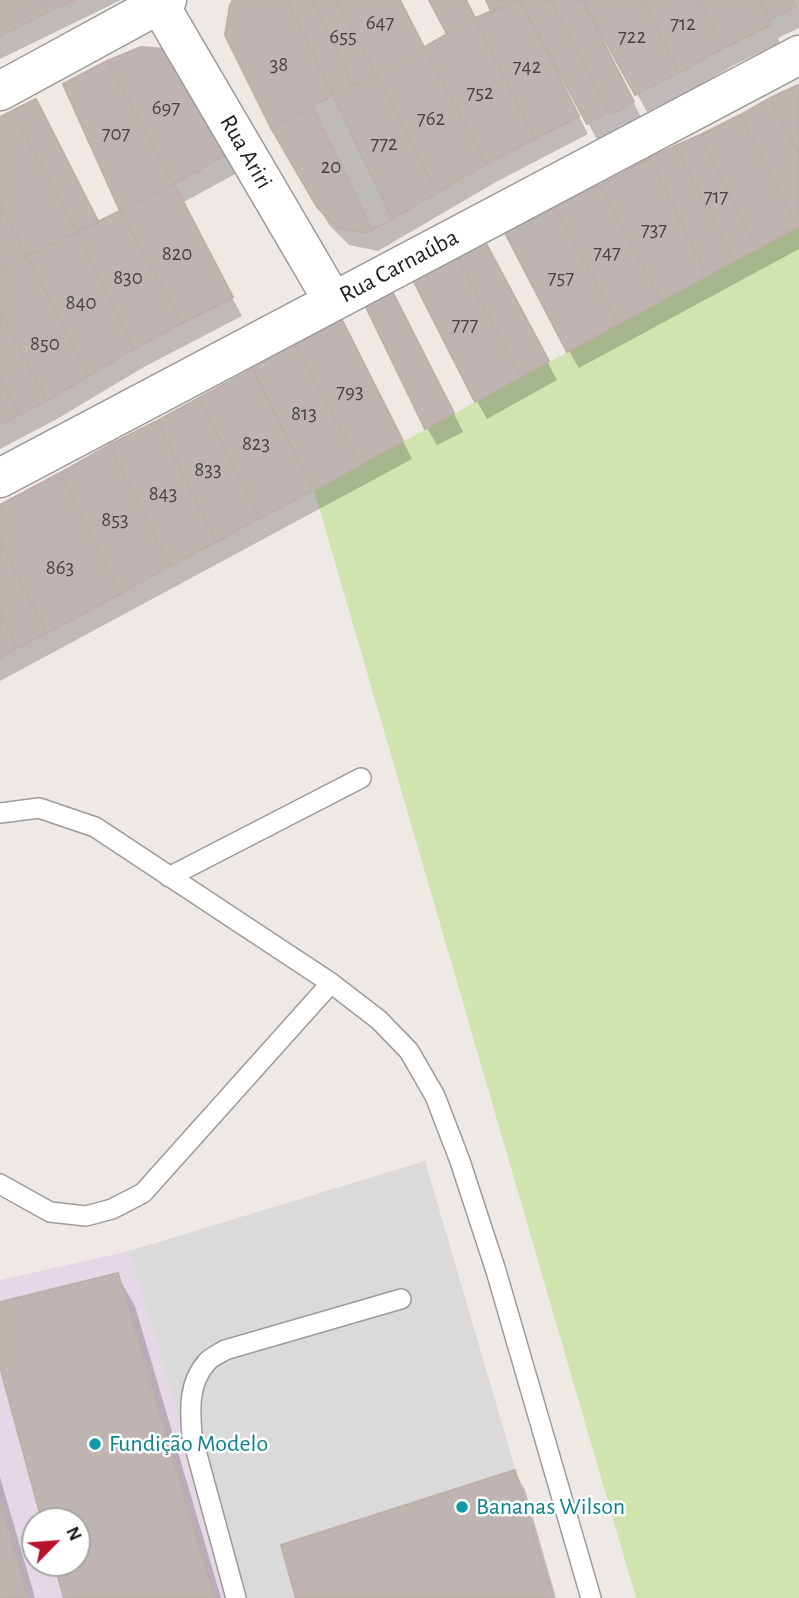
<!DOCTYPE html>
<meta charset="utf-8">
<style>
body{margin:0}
#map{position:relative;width:799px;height:1598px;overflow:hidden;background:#eee9e5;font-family:"Alegreya Sans",sans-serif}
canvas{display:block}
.north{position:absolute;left:21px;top:1507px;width:70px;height:70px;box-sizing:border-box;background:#fff;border:2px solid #a5a5a5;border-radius:50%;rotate:65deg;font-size:19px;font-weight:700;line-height:28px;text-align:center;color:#1e1e1e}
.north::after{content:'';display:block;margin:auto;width:24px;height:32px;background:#b8132d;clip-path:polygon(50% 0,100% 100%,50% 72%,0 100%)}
</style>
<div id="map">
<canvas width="799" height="1598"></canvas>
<div class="north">N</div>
</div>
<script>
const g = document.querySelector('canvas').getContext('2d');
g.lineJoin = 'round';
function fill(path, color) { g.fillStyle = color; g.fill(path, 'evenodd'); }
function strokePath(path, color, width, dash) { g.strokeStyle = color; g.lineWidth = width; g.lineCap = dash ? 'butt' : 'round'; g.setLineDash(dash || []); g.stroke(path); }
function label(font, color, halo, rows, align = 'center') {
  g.font = font + ' "Alegreya Sans",sans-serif'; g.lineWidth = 5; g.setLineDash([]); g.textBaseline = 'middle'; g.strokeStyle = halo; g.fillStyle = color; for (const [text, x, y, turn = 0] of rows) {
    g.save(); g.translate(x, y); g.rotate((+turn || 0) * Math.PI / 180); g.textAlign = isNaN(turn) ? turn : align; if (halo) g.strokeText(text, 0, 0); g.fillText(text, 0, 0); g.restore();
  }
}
fill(new Path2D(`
 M129 1251 232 1598H0V1280ZM35 1521H77V1563H35Z`), '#e6d7e6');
fill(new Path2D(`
 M799 226V1598H636L314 490Z`), '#d1e3af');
fill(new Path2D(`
 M425 1161 553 1598H232L129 1251Z`), '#dadada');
fill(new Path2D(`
 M0 0H121L0 59Z
 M235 0H399L424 49 450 34 431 0H464L475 20 494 12 488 0H799V28L778 38 780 43 734 65 690 91 647 112 601 28 597 30 643 121 598 141 558 68 555 69 588 134 496 182 378 251 349 245 329 225 273 127Z
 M164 50 237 173 182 203 242 316 144 367 57 419 0 449V120H45L98 223 122 212Z
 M799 86V249L579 368 569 351 601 186Z
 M491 256 557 380 487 419 477 401Z
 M402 311 463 432 437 445 427 428Z
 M352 340 412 459 0 681V507L255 370Z
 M117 1275 135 1306 221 1598H66L56 1563H77V1521H44L0 1361V1304Z
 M515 1472 525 1490 556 1598H298Z
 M0 1477 35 1598H0Z`), '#0003');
const building = new Path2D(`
 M0 0H40L47 13 0 36Z
 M40 0H75L47 13Z
 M233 0H287L333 95 271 128 225 35 230 5Z
 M287 0H312L353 85 333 95Z
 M312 0H336L376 74 353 85Z
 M336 0H400L424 47 376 74Z
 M429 0H466L475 18 447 34Z
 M486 0H516V1L492 13Z
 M517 0H520L579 116 535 139 475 18Z
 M520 0H550L609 111 587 124Z
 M550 0H582L634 102 611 115Z
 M583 0H643L679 73 635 95Z
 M643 0H699L723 48 679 73Z
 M699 0H759L772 24 723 48Z
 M759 0H792L796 7 769 20Z
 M475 18 535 139 486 164 424 47Z
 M141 47 165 49 228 154 174 184 107 61Z
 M424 47 486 164 437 193 376 74Z
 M107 61 174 184 120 211 63 84Z
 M376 74 437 193 392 219 333 95Z
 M798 85 799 87V155L770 98Z
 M333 95 392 219 367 233 337 228 317 207 271 128Z
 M333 95 392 219 372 230 312 106Z
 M770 98 799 155V226L797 227 740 115Z
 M36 99 98 221 77 232 12 111Z
 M12 111 77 232 27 256 0 205V117Z
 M740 115 797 227 757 249 700 135Z
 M700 135 757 249 734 261 675 146Z
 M675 146 734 261 707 276 650 158Z
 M650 158 707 276 661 301 600 185Z
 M174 184 233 297 182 323 120 211Z
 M600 185 661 301 618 324 554 205Z
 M0 205 27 256 0 271Z
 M554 205 618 324 567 352 504 231Z
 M120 211 182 323 134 349 77 232Z
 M77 232 134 349 89 376 27 256Z
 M482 236 549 361 520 377 454 250Z
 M454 250 520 377 475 402 410 274Z
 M27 256 89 376 47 401 0 311V271Z
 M392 291 454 413 425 429 364 303Z
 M0 311 47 401 19 415 0 378Z
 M342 320 403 441 360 465 294 343Z
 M294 343 360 465 314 490 250 363Z
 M252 369 314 490 260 518 199 398Z
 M0 378 19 415 0 425Z
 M199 398 260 518 216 542 157 421Z
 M157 421 216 542 170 566 109 445Z
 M109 445 170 566 120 594 60 473Z
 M60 473 120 594 47 633 0 542V505Z
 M0 542 47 633 18 648 0 614Z
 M0 614 18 648 0 658Z
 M118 1273 214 1598H64L54 1563H77V1521H42L0 1367V1302Z
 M515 1470 553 1598H296L281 1545Z
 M0 1503 28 1598H0Z`);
fill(building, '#beb5b2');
strokePath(building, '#beafa8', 2);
const lane = new Path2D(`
 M0 813 39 808 95 827 331 983 379 1020 409 1051 435 1096 460 1161 496 1271 591 1598
 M169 877 361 778
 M0 1184 50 1212 86 1216 112 1209 143 1193 331 983
 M236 1598 192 1436C190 1410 188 1383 207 1362 211 1357 219 1354 225 1350L401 1299`);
const street = new Path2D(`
 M159 4 333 301
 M0 91 167 0
 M0 478 799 55`);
strokePath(lane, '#9b9b9b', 22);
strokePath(street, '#9b9b9b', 41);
strokePath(lane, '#fff', 19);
strokePath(street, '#fff', 38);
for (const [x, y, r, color] of [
 [95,1444,7,"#0f9aa8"],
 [462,1507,7,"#0f9aa8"]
]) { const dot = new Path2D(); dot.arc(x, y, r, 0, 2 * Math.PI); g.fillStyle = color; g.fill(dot); strokePath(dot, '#fff', 2.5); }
label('21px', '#464443', null, [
 ["647",380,23],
 ["712",683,24],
 ["655",343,37],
 ["722",632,37],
 ["38",279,65],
 ["742",527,67],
 ["752",480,93],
 ["697",166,108],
 ["762",431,119],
 ["707",116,134],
 ["772",384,144],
 ["20",331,167],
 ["717",716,197],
 ["737",654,230],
 ["747",607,253],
 ["820",177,254],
 ["830",128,278],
 ["757",561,278],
 ["840",81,303],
 ["777",465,325],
 ["850",45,344],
 ["793",350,392],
 ["813",304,414],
 ["823",256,444],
 ["833",208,470],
 ["843",163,494],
 ["853",115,520],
 ["863",60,568]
]);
label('24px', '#1e1e1e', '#fff', [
 ["Rua Ariri",246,152,60],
 ["Rua Carnaúba",399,266,-28]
]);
label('24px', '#0d838f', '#fff', [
 ["Fundição Modelo",109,1444],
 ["Bananas Wilson",476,1507]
], 'left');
</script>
